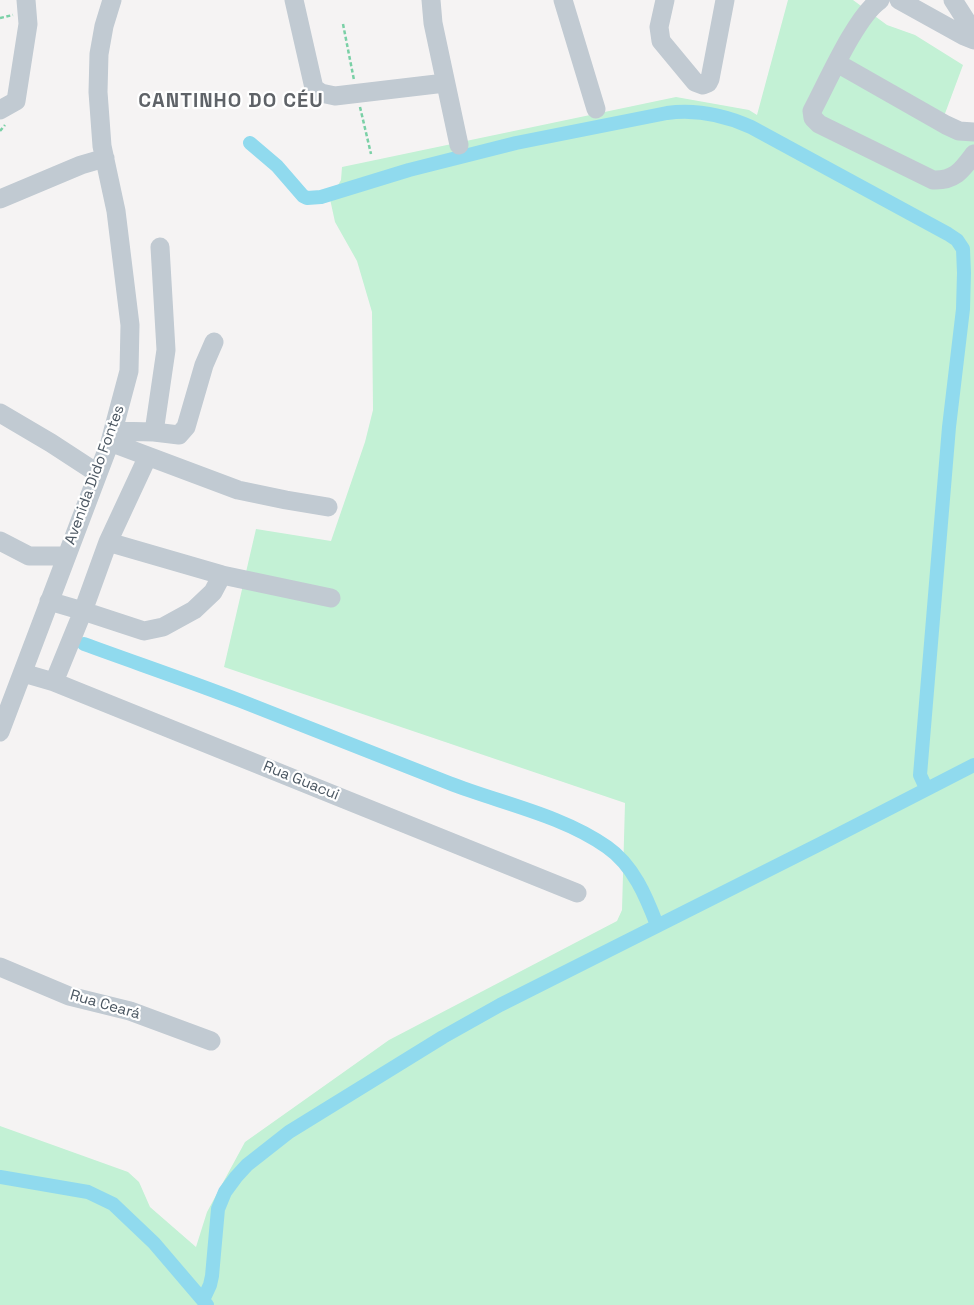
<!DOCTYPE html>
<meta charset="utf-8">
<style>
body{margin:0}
canvas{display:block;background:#f5f3f3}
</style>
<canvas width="974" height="1305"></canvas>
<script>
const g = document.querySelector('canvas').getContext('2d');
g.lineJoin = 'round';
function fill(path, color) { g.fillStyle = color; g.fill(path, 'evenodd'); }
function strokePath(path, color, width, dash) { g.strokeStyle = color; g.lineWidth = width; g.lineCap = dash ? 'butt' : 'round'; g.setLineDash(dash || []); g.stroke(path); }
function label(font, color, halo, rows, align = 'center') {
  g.font = font + ' "Space Grotesk",sans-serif'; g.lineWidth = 4.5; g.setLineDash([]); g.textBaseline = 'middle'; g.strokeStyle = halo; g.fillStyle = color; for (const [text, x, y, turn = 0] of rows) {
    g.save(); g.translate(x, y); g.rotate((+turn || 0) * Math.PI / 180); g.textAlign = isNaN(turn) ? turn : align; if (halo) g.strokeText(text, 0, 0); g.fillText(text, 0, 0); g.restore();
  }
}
fill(new Path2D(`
 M788 0H853L887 25 915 35 963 65 940 127 974 132V1305H0V1126L128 1172 139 1182 150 1207 196 1247 207 1212 245 1142 389 1040 617 921 622 910 625 803 224 667 256 529 331 541 365 442 373 410 372 312 357 261 335 222 330 199 341 180 342 167 676 97 749 110 757 115Z`), '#c3f1d5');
strokePath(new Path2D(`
 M250 143 277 166 303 196 307 198 321 197 409 170 516 143 667 113C697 109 724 115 751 127L948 234 957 240 963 249 964 273 963 309 949 427 920 775 926 788
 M84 644C136 663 189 681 241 701 310 728 379 756 449 783 500 803 562 815 607 847 633 865 646 896 657 925
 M0 1177 88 1192 113 1204 154 1243 207 1305
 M203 1300 210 1285 212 1276 218 1209 225 1192 236 1177 247 1165 289 1132 443 1037 500 1005 822 843 974 765`), '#90daee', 14);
strokePath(new Path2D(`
 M0 18 13 15
 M343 24 354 80
 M360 107 371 154
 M0 131 5 125`), '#7ad0a6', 2.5, [4, 2.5]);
strokePath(new Path2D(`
 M294 0 314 88 321 93 335 96 445 83
 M431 0 433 23 459 145
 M563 0 596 109
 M665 0 659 27 661 41 695 82 703 85 708 83 710 79 725 0
 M880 0C856 16 827 83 812 111L813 118 819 124 933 180C955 181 962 170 974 154
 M899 0 964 36 974 40
 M953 0 974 33
 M837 63 946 125 959 131 974 132
 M0 110 16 101 28 24 26 0
 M0 199 81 165 105 158
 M0 413 51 443 97 473
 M113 431 154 432 166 350 160 247
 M154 432 179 435 186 427 204 365 214 342
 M110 442 238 490 286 500 328 507
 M0 541 29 556H66
 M108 542 222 575 331 598
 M49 601 83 611 144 631 163 627 194 610 213 592 222 575
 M23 673 54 682 577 893
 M54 682 83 611 108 542 148 456
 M0 732 110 442 129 371 130 325 116 211 102 146 98 92 99 54 104 26 112 0
 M0 967 69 996 130 1011 211 1041`), '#c1cad2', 19);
label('15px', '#4a5661', '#fff', [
 ["Avenida Dido Fontes",95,475,-70],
 ["Rua Guacui",301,781,22],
 ["Rua Ceará",105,1005,16]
]);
g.letterSpacing = '1px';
label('bold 20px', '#5f6368', '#fff', [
 ["CANTINHO DO CÉU",231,102]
]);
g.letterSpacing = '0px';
</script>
